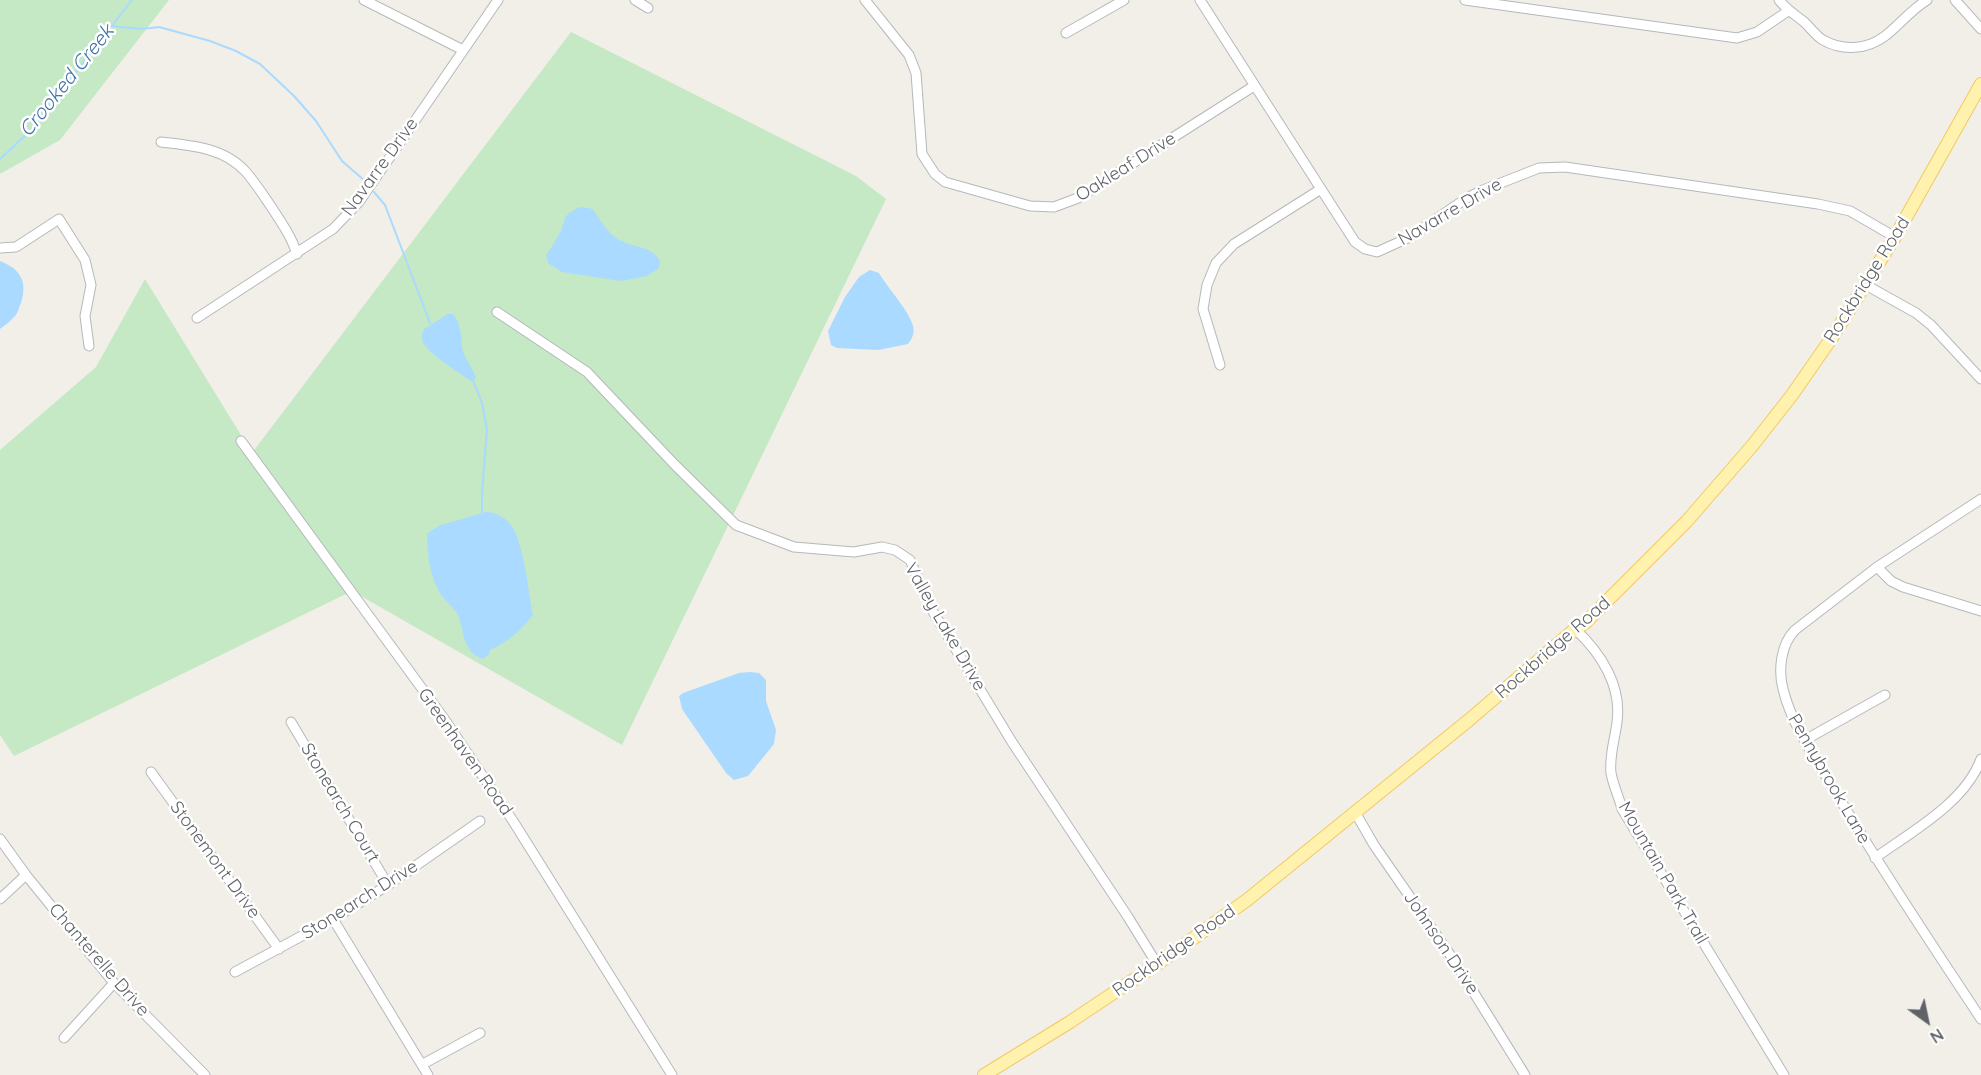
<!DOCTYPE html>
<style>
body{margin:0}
#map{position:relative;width:1981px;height:1075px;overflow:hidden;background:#f1efe8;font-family:Quicksand,sans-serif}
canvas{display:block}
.north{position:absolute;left:1897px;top:991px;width:60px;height:60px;-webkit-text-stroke:4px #fff;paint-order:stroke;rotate:147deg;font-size:16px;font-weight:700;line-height:24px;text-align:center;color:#5f6368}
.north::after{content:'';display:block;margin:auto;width:21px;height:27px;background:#5f6368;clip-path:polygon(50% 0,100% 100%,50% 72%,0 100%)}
</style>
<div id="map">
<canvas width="1981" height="1075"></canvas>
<div class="north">N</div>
</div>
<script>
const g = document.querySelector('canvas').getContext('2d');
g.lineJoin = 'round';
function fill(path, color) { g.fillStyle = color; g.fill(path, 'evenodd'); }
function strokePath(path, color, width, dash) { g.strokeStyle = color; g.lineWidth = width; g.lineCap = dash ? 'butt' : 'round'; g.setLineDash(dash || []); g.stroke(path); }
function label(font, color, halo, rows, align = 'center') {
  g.font = font + ' Quicksand,sans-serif'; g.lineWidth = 5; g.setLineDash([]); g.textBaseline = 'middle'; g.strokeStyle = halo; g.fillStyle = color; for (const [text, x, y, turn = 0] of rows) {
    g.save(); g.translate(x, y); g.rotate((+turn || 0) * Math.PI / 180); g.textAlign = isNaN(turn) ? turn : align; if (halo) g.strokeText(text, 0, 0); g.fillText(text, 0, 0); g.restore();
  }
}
fill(new Path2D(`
 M0 0H169L60 140 0 174Z
 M571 32 856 176 886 199 622 745 352 591 14 756 0 735V450L96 367 145 279 252 453Z`), '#c5e8c5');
fill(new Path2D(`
 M580 207 593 209C600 220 607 232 618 239 633 249 650 244 660 261L659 268 647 276 621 281 562 272 549 264 546 256 561 231 565 218 569 213Z
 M0 261C20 269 28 281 21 303 19 307 18 313 15 316 11 321 5 325 0 329Z
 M870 270 879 273C887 287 910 312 913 326 915 333 912 339 908 344L878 350 837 348 831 345 828 331 845 297 859 277Z
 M448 314H453C463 328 460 336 463 351 466 361 473 368 476 378L471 381C460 373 423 351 422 339 421 336 423 331 424 329Z
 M486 512C497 512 508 519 513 528 525 551 528 590 533 615 520 631 508 642 490 650L489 654 483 659C463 652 465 635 459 618 457 610 447 603 442 596 429 576 428 556 427 533L441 525Z
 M750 672 759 673 766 680V701L776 730 774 744 748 776 734 780 726 773 682 709 679 696 683 693 739 673Z`), '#aadaff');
strokePath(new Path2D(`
 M111 26 142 29 159 27 210 41 236 51 260 64 294 96 316 121 342 161 365 181
 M0 159 30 131 132 0
 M374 192 385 205 430 323
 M473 380 482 403 487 429 482 493V513`), '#aadaff', 2);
const minor = new Path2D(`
 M364 0 463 50
 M635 0 648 8
 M865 0 909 55 916 73 922 154 935 174 945 182 1030 206 1054 207 1078 198 1254 86
 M1200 0 1355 242 1365 249 1377 252 1408 238 1467 198 1483 190 1539 168 1565 167 1818 204 1850 211 1895 237
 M1465 0 1737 38 1757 32 1788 11
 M1779 0C1786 9 1794 14 1803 21 1810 27 1816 36 1823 40 1842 51 1867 50 1885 36 1899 25 1911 10 1927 0
 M1955 0 1981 29
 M1066 33 1124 0
 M161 142C191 145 225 148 246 172 254 181 261 192 268 202 279 219 291 235 297 254
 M0 248 16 247 59 219 85 260 91 285 85 316 89 346
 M1864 284 1916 313 1931 325 1981 379
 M497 312 587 372 675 465 736 525 794 547 854 552 882 547 895 550 910 560 932 610 1012 742 1128 917 1157 964
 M197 318 333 229 359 202 498 0
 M1220 365 1203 309 1207 285 1216 263 1234 244 1321 189
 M241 441 445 720 513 821 672 1075
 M1981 499 1877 567 1795 630C1781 644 1778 670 1783 689 1792 726 1816 759 1835 791 1881 869 1931 943 1981 1019
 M1877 567 1891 581 1903 587 1981 611
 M1575 629C1601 653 1622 686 1617 722 1615 739 1609 756 1611 773 1613 785 1619 797 1622 809L1784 1075
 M291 722 388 885
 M1805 740 1885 695
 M151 772 279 949
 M1355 812 1374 845 1453 959 1525 1075
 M0 839 26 875 114 983 205 1075
 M1875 858C1911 832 1965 803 1981 759
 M0 899 26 875
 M333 919 428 1075
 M235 972 333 919 388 885 480 821
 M64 1038 114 983
 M423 1064 480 1033`);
const major = new Path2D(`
 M984 1075 1070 1022 1157 964 1247 900 1469 720 1575 629 1585 623 1687 521 1752 446 1792 395 1833 336 1895 237 1981 84`);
strokePath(minor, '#b5b8bc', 11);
strokePath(major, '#f2c960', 14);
strokePath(minor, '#fff', 9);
strokePath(major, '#fff2af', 12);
label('18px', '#5f6368', '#fff', [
 ["Navarre Drive",380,167,-54],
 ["Oakleaf Drive",1126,167,-32],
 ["Navarre Drive",1450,212,-30],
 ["Rockbridge Road",1867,280,-58],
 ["Valley Lake Drive",945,627,60],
 ["Rockbridge Road",1553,648,-41],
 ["Greenhaven Road",465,752,55],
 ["Pennybrook Lane",1829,779,60],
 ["Stonearch Court",340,803,59],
 ["Stonemont Drive",215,860,54],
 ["Mountain Park Trail",1663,873,60],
 ["Stonearch Drive",360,900,-32],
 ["Johnson Drive",1441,943,56],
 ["Rockbridge Road",1174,951,-35],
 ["Chanterelle Drive",99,960,49]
]);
label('italic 20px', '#4174aa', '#fff', [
 ["Crooked Creek",67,81,-51]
]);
</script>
